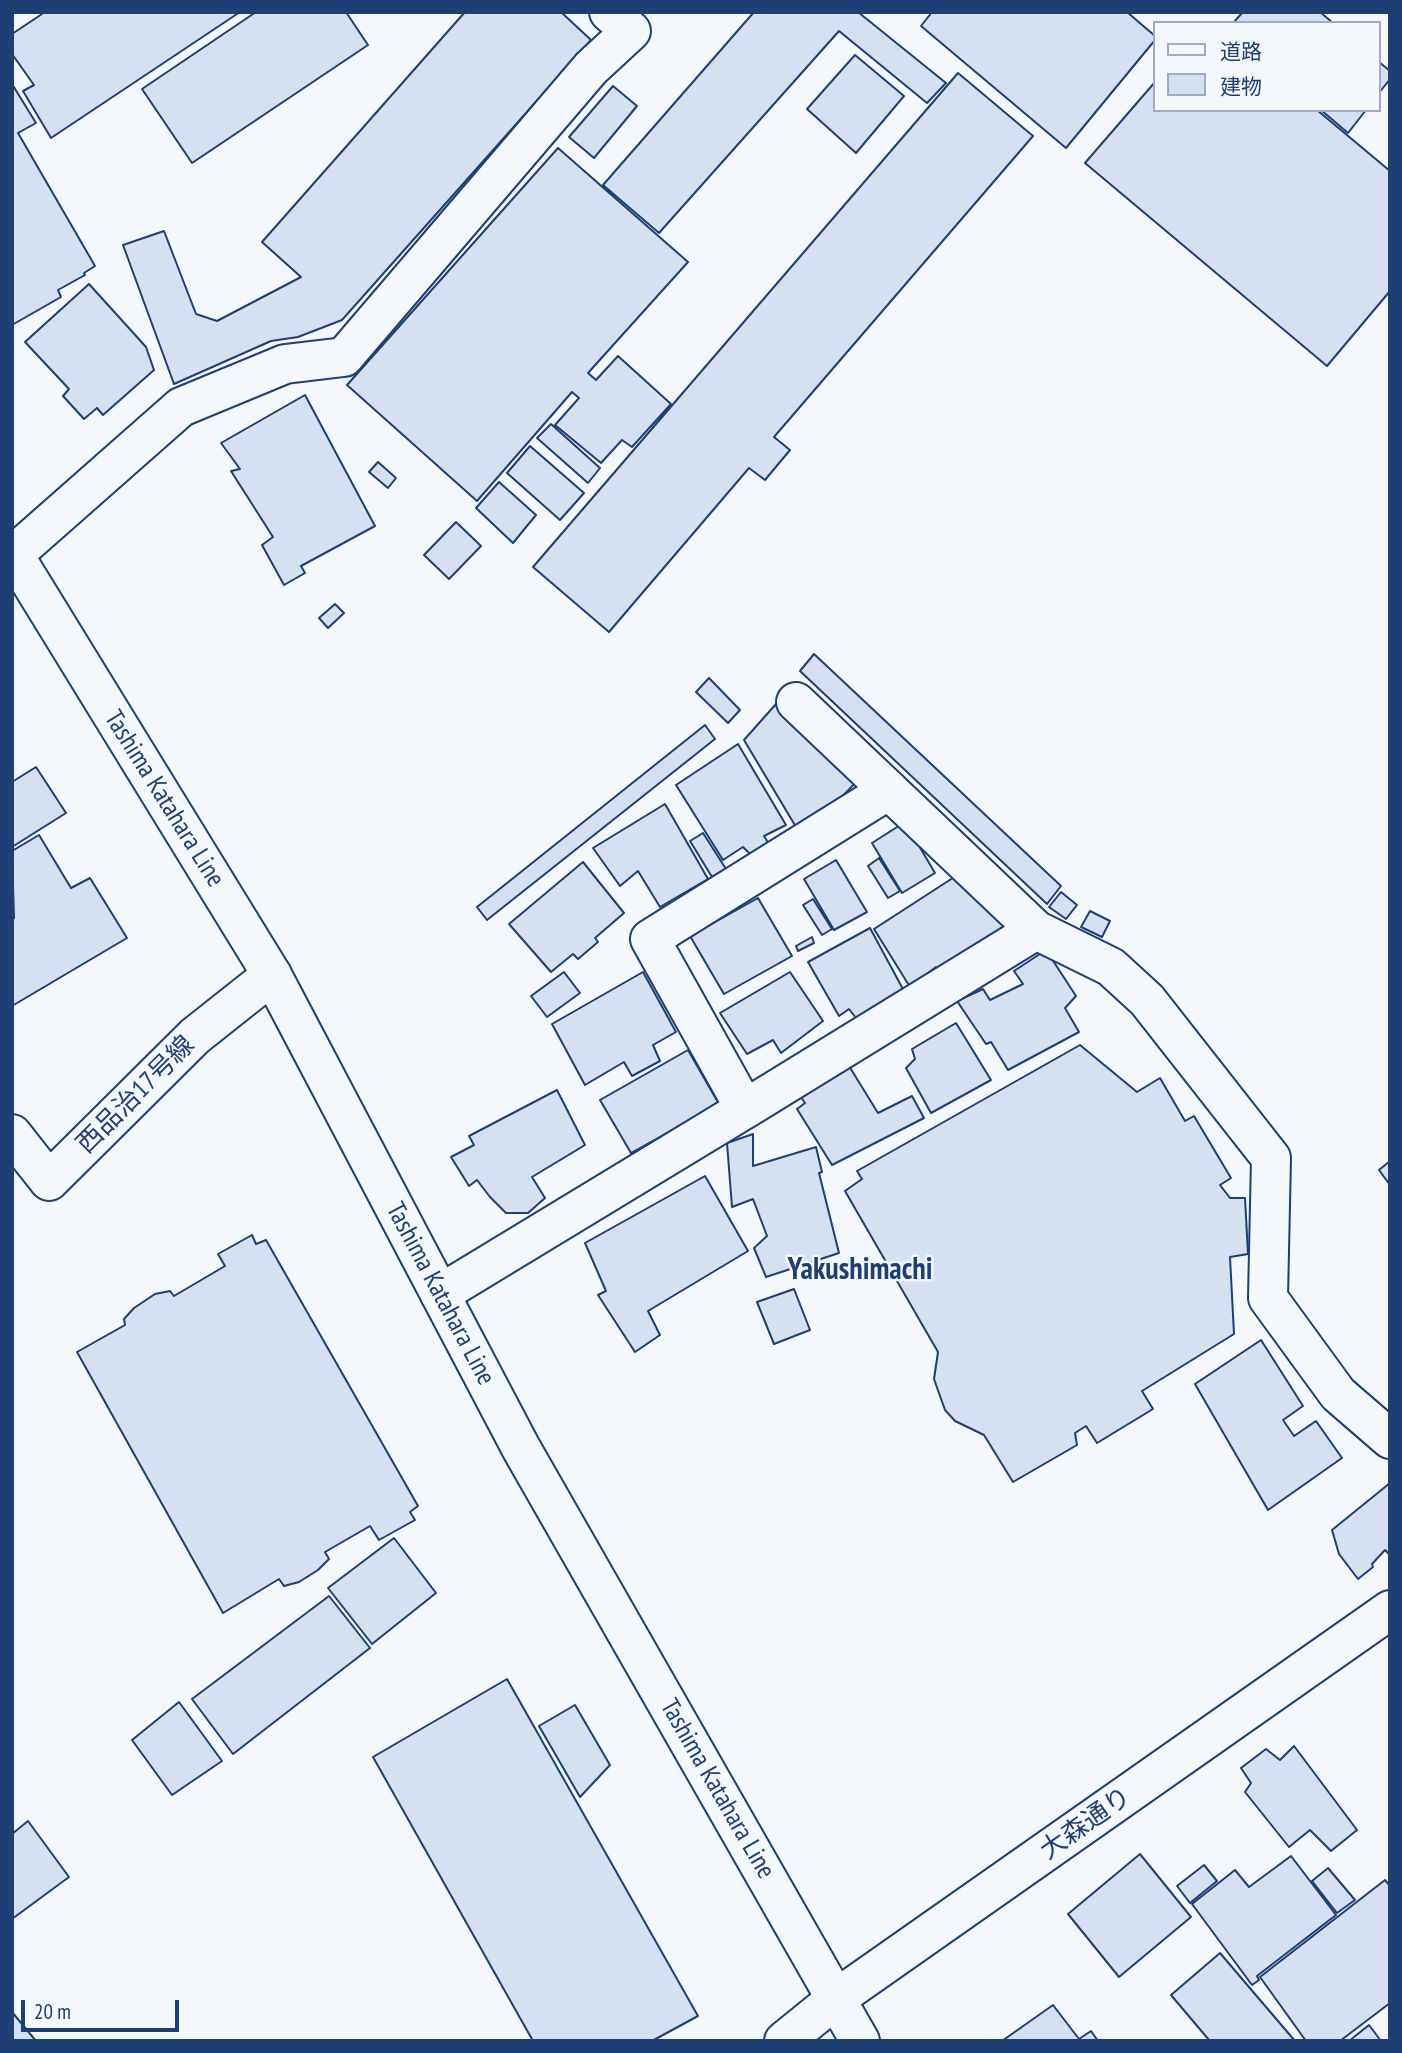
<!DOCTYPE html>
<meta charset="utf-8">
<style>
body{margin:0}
#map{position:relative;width:1402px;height:2053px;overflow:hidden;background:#f4f7fb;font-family:"PT Sans Narrow","Noto Sans JP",sans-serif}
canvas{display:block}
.frame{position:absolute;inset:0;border:14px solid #1d3f73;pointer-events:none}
.legend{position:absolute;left:1153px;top:21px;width:228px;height:91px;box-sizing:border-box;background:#f4f7fb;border:2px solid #9eadc5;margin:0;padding:9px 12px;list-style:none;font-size:21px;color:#1d3f73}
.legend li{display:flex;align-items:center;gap:14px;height:35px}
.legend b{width:35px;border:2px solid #9eadc5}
.scale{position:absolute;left:21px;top:2000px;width:158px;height:32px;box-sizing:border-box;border:4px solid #1d3f73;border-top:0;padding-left:9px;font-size:21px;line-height:24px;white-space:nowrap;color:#1d3f73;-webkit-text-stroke:5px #f4f7fb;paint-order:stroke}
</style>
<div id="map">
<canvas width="1402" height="2053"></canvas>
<div class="frame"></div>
<ul class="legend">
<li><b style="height:9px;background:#f4f7fb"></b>道路</li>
<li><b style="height:19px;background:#d5e0f0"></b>建物</li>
</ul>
<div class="scale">20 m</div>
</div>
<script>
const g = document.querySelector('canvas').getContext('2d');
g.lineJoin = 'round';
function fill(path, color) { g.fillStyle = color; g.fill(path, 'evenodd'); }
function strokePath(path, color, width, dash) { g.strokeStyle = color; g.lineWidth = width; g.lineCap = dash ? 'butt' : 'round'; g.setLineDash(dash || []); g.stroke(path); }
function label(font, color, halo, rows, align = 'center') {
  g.font = font + ' "PT Sans Narrow","Noto Sans JP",sans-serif'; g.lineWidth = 5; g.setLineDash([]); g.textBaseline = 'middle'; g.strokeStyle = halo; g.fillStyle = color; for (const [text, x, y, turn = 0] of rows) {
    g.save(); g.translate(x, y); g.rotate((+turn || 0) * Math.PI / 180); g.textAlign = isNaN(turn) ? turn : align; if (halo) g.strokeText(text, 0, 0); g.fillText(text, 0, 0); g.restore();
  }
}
const building = new Path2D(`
 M45 12H240L51 138 23 91 34 85 12 54V34Z
 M256 12H346L368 45 192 163 142 89Z
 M465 12H561L591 40 342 320 298 337 271 341 174 384 123 245 164 231 196 314 217 321 301 277 262 242Z
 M754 12H858L946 83 927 103 839 31 659 233 603 185Z
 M932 12H1127L1155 36V40L1066 148 921 26Z
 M1243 12H1320L1333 23H1233Z
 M855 55 904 96 856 153 807 109Z
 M1379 62 1390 71V79L1379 93Z
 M958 73 1033 136 774 437 790 450 765 480 749 468 609 632 533 567Z
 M1155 82V110H1317L1390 171V291L1327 366 1085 163Z
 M12 84 36 123 18 133 95 266 84 273 85 275 58 290 61 297 12 325Z
 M613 86 637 106 594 158 569 137Z
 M1321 110H1366L1348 133Z
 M558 148 688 262 588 373 596 380 618 356 671 404 632 447 622 440 601 463 555 425 579 398 572 392 477 501 347 385Z
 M89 284 146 347 154 370 103 415 97 408 84 419 63 396 69 389 25 342Z
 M305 395 375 526 301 566 305 573 284 585 262 545 273 537 231 471 240 469 221 443Z
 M551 424 600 468 588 483 537 438Z
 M530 446 584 493 560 520 507 473Z
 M378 462 396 478 388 488 369 472Z
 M499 482 536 515 513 543 476 508Z
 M456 522 481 546 449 579 424 555Z
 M335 604 344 613 328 628 319 618Z
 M814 654 1061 886 1047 904 800 671Z
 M709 678 740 710 728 723 696 692Z
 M776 704 858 780 837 802 796 827 744 740Z
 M705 725 715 739 487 920 477 907Z
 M738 744 786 825 764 836 769 844 750 854 743 847 723 860 676 785Z
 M36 767 66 813 12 847V782Z
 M665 804 708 879 660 907 638 871 620 886 593 848Z
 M905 822 935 873 902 893 872 843Z
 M703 833 726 869 712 877 690 841Z
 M39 835 71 888 90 878 127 938 12 1006V919L14 918 12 851Z
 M879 858 900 891 888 898 868 866Z
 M836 860 867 912 834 930 804 879Z
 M583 862 624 913 595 938 598 942 578 959 573 954 551 972 509 924Z
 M959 874 1013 925 938 970 936 967 910 987 874 929Z
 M1061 892 1077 905 1066 919 1049 907Z
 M758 898 792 956 724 994 690 936Z
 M813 899 832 929 822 935 803 905Z
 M1090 911 1110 921 1102 937 1081 927Z
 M870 928 904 991 856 1018 849 1009 839 1016 808 962Z
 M812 937 814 943 798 951 796 946Z
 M1046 950 1076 996 1065 1008 1079 1032 1008 1070 991 1042 986 1044 957 1001 983 989 990 1000 1023 984 1014 971Z
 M564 972 580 993 547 1017 531 996Z
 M643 972 676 1032 653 1045 660 1061 632 1076 624 1062 585 1085 552 1024Z
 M790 972 823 1021 781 1053 773 1040 747 1054 720 1013Z
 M956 1023 991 1080 931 1113 906 1068 915 1059 912 1049Z
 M1080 1045 1137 1092 1160 1078 1185 1121 1194 1116 1231 1178 1220 1185 1230 1198H1245L1248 1254 1230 1257 1234 1334 1142 1391 1153 1409 1097 1443 1086 1426 1075 1433 1077 1445 1013 1482 984 1435 955 1421 945 1410 934 1379 938 1352 845 1191 862 1179 857 1171Z
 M688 1050 719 1104 631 1153 600 1100Z
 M849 1066 878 1113 912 1096 924 1118 832 1165 797 1109 805 1103 798 1093Z
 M557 1090 585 1145 532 1177 545 1198 528 1213H506L490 1197 477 1180 469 1186 451 1157 474 1145 469 1136Z
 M753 1134V1166L816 1147 822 1172 819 1173 839 1253 766 1277 754 1248 767 1236 753 1199 732 1207 727 1143Z
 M1390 1161V1185L1379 1170Z
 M705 1176 748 1251 648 1311 660 1335 635 1352 598 1295 606 1291 585 1243Z
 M252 1235 256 1244 266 1240 418 1506 410 1512 415 1520 379 1540 370 1526 325 1552 329 1559 318 1570 299 1582 284 1586 279 1579 223 1613 77 1352 125 1325 124 1319 134 1308 155 1294 170 1291 174 1296 225 1266 218 1254Z
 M794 1289 810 1330 774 1344 757 1302Z
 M1261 1340 1303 1406 1283 1420 1294 1436 1316 1421 1342 1458 1268 1510 1195 1384Z
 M1390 1483V1555L1385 1550 1372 1564 1373 1567 1358 1579 1339 1554 1332 1530Z
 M394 1538 436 1593 372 1644 328 1588Z
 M329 1596 370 1648 233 1754 192 1699Z
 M507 1679 698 2016 652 2041H533L373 1757Z
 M179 1702 222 1761 172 1795 132 1740Z
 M575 1705 610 1765 580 1797 539 1726Z
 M1294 1746 1357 1830 1331 1851 1310 1830 1289 1847 1245 1792 1251 1783 1241 1768 1266 1749 1280 1760Z
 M28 1821 69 1877 12 1919V1834Z
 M1140 1854 1191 1917 1119 1977 1068 1914Z
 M1291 1856 1336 1915 1257 1976 1259 1980 1252 1985 1192 1904 1235 1870 1249 1887Z
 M1204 1865 1217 1881 1190 1903 1177 1886Z
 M1328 1868 1355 1900 1337 1913 1312 1881Z
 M1385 1880 1390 1886V2003L1340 2041H1306L1260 1977Z
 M1220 1953 1295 2041H1207L1209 2040 1171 1995Z
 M1053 2005 1079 2039 1091 2031 1098 2041H1002Z
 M12 2012 36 2041H12Z
 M1369 2025 1381 2041H1349Z`);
fill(building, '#d5e0f0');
strokePath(building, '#1d3f73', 2);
const minor = new Path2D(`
 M12 556 181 407 285 364 344 357 591 68 631 31 609 12
 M796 702 1036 930 1111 967 1147 1000 1271 1158 1268 1298 1338 1394 1390 1439
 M745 1109 1036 930
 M12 1134 49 1181 195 1036 272 975
 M440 1294 745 1109 650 939 889 790`);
const tertiary = new Path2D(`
 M784 2041 837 1998 1390 1610`);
const secondary = new Path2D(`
 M12 552 272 975 521 1448 860 2041`);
strokePath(minor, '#1d3f73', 42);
strokePath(tertiary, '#1d3f73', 42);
strokePath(secondary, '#1d3f73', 42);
strokePath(minor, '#f4f7fb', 38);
strokePath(tertiary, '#f4f7fb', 38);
strokePath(secondary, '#f4f7fb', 38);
label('26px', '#1d3f73', '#f4f7fb', [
 ["Tashima Katahara Line",164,799,58],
 ["西品治17号線",136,1095,-45],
 ["Tashima Katahara Line",440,1294,62],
 ["Tashima Katahara Line",717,1789,60],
 ["大森通り",1086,1824,-35]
]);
label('bold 30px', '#1d3f73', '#f4f7fb', [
 ["Yakushimachi",860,1270]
]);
</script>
